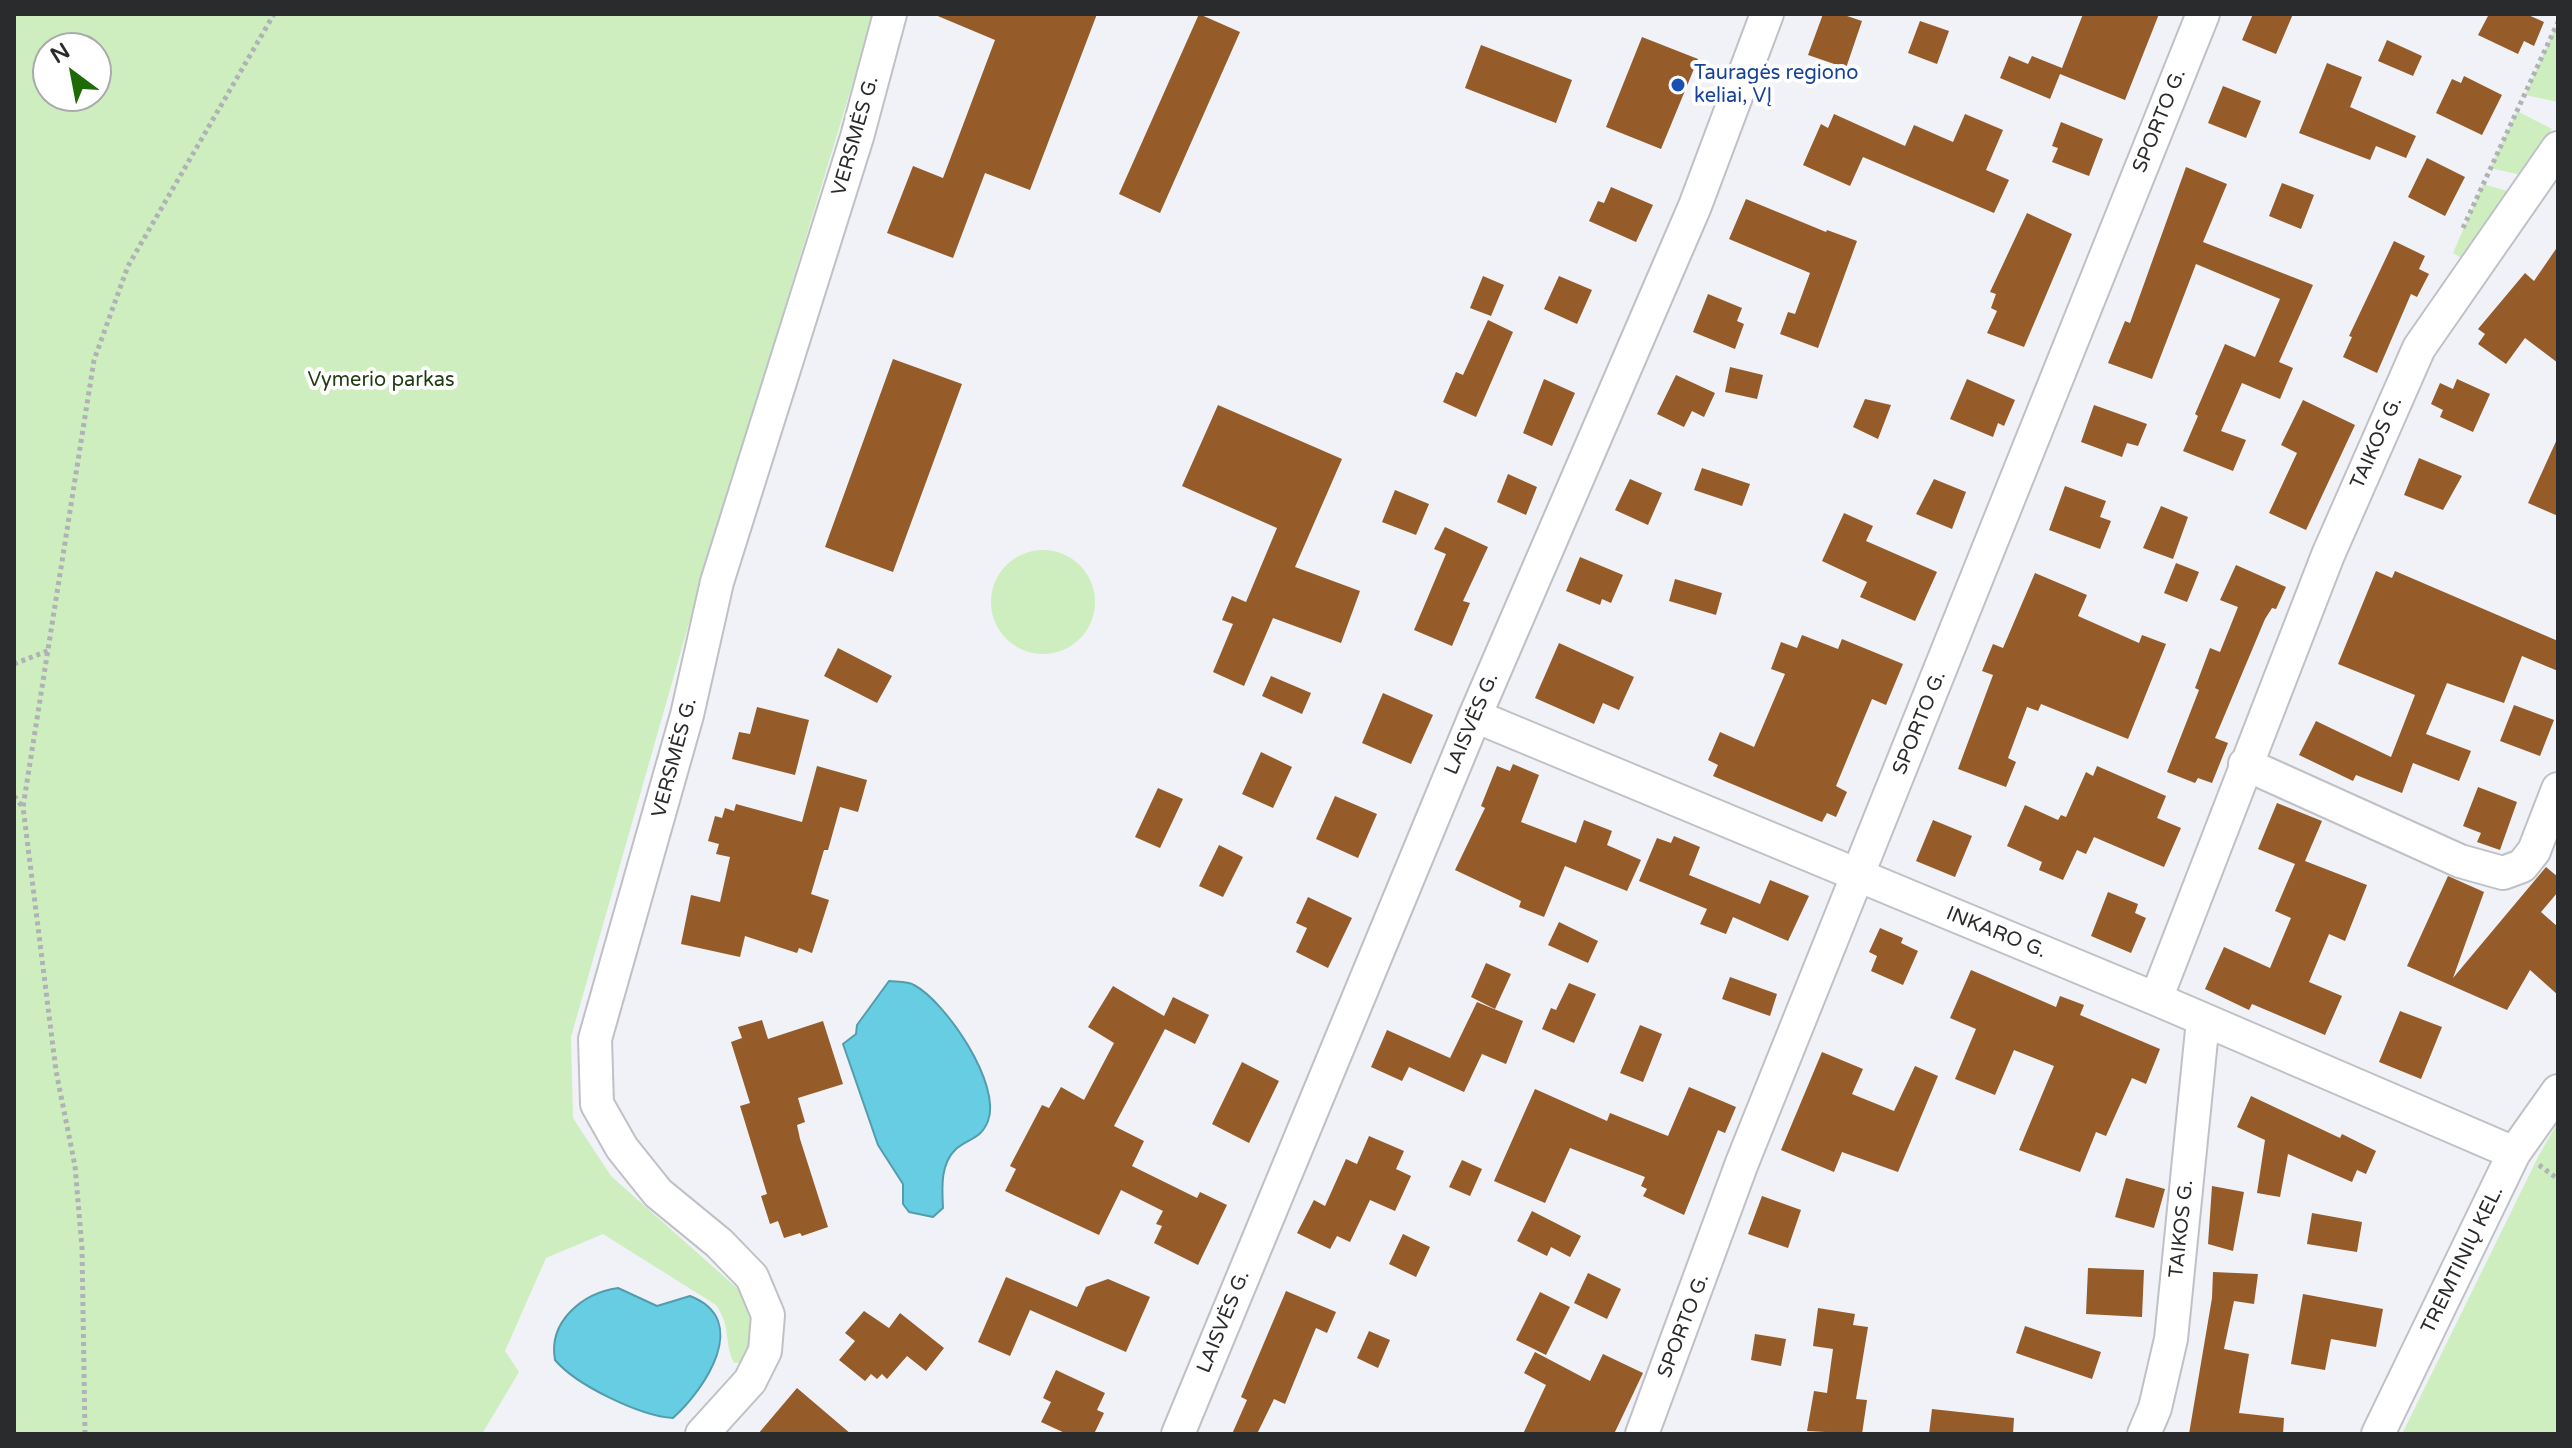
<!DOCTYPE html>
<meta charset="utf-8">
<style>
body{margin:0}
#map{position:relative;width:2572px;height:1448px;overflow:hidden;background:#f0f2f7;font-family:"Varela Round",sans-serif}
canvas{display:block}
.frame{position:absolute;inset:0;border:16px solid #2a2b2d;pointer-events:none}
.north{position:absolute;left:32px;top:32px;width:80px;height:80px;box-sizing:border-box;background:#fff;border:2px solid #aaaaab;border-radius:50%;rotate:328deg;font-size:22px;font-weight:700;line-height:32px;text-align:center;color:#2a2b2d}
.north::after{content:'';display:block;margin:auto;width:28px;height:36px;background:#1e6a09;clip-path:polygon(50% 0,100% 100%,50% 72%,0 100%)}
</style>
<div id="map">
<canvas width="2572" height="1448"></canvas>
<div class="frame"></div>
<div class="north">N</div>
</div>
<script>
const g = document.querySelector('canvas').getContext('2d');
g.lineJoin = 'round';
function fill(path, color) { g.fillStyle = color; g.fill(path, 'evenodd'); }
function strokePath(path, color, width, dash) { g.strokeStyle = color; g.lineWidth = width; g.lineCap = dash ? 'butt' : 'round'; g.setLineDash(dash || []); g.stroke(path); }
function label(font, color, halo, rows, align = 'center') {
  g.font = font + ' "Varela Round",sans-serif'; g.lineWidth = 8; g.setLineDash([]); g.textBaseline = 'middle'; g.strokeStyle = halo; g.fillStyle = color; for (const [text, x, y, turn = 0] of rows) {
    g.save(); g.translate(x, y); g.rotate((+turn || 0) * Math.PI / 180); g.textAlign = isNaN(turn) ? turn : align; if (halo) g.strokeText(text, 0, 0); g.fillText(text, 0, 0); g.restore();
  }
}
fill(new Path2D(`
 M14 14 873 16 689 623 571 1037 573 1118 611 1176 747 1297 756 1322 747 1362 734 1363C723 1340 732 1328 716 1305L603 1234 546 1258 505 1351 519 1372 482 1434H14ZM48 48H96V96H48Z
 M2557 24 2558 102 2525 95Z
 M2517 111 2552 129 2521 175 2490 168Z
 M2483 184 2511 192 2463 259 2453 253Z
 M991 602a52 52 0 1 1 104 0a52 52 0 1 1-104 0Z
 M2558 1122V1434H2402L2539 1155Z`), '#ceeec0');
const water = new Path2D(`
 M889 981C896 982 908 981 914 985 946 1002 1002 1085 988 1121 981 1139 969 1138 956 1149 940 1164 942 1188 943 1208L933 1217 909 1212 903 1204V1184L878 1145 843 1044 856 1034 857 1025Z
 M618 1288 657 1306 690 1296C752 1320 705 1389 673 1418 640 1416 576 1385 555 1360 548 1321 583 1293 618 1288Z`);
fill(water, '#66cde3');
strokePath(water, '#549cac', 2);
fill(new Path2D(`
 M933 14H1097L1030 190 985 173 953 258 887 233 913 166 943 178 995 40Z
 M1199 14 1240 32 1160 213 1119 194Z
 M1823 14H1841L1862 21 1846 68 1808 55Z
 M2083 14H2159L2125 100 2060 74 2050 99 2000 78 2009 56 2028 64 2032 56 2062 68Z
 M2253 14H2293L2276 54 2242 40Z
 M2489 14H2526L2544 22 2534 46 2524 41 2518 54 2478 35Z
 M1920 21 1949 31 1937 64 1908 53Z
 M1642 37 1698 59 1661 149 1606 127Z
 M2387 40 2422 56 2413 76 2378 61Z
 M1481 45 1572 80 1556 123 1465 88Z
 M2327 63 2362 77 2350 107 2416 136 2406 158 2376 146 2370 160 2299 133Z
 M2464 76 2502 95 2482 135 2436 113 2452 79 2461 83Z
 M2223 86 2261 101 2246 138 2208 123Z
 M1834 114 1905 146 1914 125 1953 142 1965 114 2003 130 1986 170 2009 180 1994 213 1863 157 1850 186 1803 165 1821 124 1828 128Z
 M2061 122 2103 139 2089 176 2052 162 2058 148 2052 146Z
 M2427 158 2465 177 2445 216 2408 197Z
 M2186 167 2227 184 2203 242 2313 285 2279 362 2293 368 2280 399 2242 383 2221 431 2246 440 2233 471 2183 451 2198 416 2195 414 2225 344 2255 357 2280 299 2196 264 2152 379 2108 363 2125 321 2130 323Z
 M2282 183 2314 195 2301 229 2269 216Z
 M1611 187 1653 205 1636 242 1589 221 1598 201 1604 203Z
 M1746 199 1826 232 1827 230 1857 241 1818 348 1780 334 1788 312 1795 314 1810 273 1729 239Z
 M2027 213 2072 234 2024 347 1987 333 1997 311 1991 308 1996 294 1990 292Z
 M2394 241 2425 256 2419 269 2429 274 2417 297 2411 294 2377 373 2343 357 2352 337 2349 336Z
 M2558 246V363L2525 338 2506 364 2478 344 2485 334 2478 329 2525 273 2534 281Z
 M1483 276 1504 285 1491 316 1470 308Z
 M1559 276 1592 290 1577 324 1544 309Z
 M1708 294 1742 308 1737 321 1744 324 1735 349 1693 332Z
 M1488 320 1513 332 1476 417 1443 402 1456 372 1463 375Z
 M893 359 962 384 893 572 825 547Z
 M1730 367 1763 375 1757 399 1725 392Z
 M1676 375 1715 393 1704 417 1692 411 1684 427 1657 414Z
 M1544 379 1575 393 1552 446 1523 433Z
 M1967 379 2015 400 2004 426 1998 423 1993 437 1950 419Z
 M2457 379 2490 394 2473 432 2440 417 2443 410 2431 404 2440 383 2453 389Z
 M1865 399 1891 405 1878 439 1853 427Z
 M2303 400 2355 425 2306 530 2269 513 2297 453 2281 445Z
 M1218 405 1342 459 1295 567 1360 591 1341 643 1273 618 1244 686 1213 672 1233 624 1222 620 1232 596 1246 602 1277 528 1182 486Z
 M2094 405 2147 424 2138 446 2127 443 2122 457 2081 442Z
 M2558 437V516L2528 503Z
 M2419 458 2462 476 2443 510 2404 495Z
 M1702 468 1750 484 1742 506 1694 490Z
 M1508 474 1537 487 1526 515 1497 502Z
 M1630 479 1662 493 1648 525 1615 510Z
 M1934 479 1966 492 1952 529 1916 514Z
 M2065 486 2106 501 2100 517 2111 521 2100 549 2049 530Z
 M1395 490 1429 504 1416 535 1382 522Z
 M2161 506 2188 517 2173 559 2143 548Z
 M1844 513 1873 526 1866 541 1937 572 1915 621 1860 597 1867 582 1822 561Z
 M1445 527 1488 547 1463 601 1470 603 1452 646 1414 630 1446 554 1434 549Z
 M1580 557 1623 575 1611 603 1602 599 1600 605 1566 591Z
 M2176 563 2199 572 2187 602 2164 593Z
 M2236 565 2286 587 2276 609 2272 608 2265 619 2215 738 2228 743 2212 783 2198 778 2195 783 2167 772 2199 690 2195 688 2210 648 2220 652 2238 607 2220 600Z
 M2376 571 2392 578 2395 571 2558 641V671L2522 656 2504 703 2447 683 2426 734 2471 751 2459 781 2413 763 2402 793 2356 775 2353 781 2299 755 2316 721 2391 757 2415 695 2338 664Z
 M2035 573 2087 595 2078 616 2139 643 2142 635 2166 644 2128 739 2041 704 2038 711 2027 707 2008 758 2016 762 2006 787 1958 769 1993 675 1982 671 1993 644 2003 648Z
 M1675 579 1722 593 1716 615 1669 601Z
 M1802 635 1838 649 1842 639 1903 664 1886 705 1872 699 1836 786 1847 792 1836 817 1827 813 1822 822 1713 776 1718 765 1708 760 1720 732 1754 747 1785 674 1771 669 1781 642 1797 648Z
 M1559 643 1634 677 1619 710 1603 703 1594 724 1535 698Z
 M838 648 892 676 877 703 824 676Z
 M1271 676 1311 693 1302 714 1262 696Z
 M1383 693 1433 715 1411 764 1362 743Z
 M2514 705 2554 720 2540 756 2500 741Z
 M757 707 809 720 795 775 732 759 739 732 750 734Z
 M1261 752 1292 767 1273 808 1242 794Z
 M1513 764 1539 775 1521 822 1576 843 1584 820 1612 831 1607 845 1641 860 1627 891 1565 866 1544 917 1519 907 1521 901 1455 870 1485 808 1481 806 1497 766 1510 771Z
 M817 766 867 780 858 812 840 807 828 850H824L811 894 829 900 812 953 799 948 797 953 745 936 740 957 681 944 691 895 720 902 730 857 716 854 719 844 708 841 715 816 722 818 725 808 734 811 736 804 802 822Z
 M2097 766 2166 796 2157 818 2181 828 2164 867 2094 837 2086 854 2077 850 2063 880 2039 870 2042 862 2007 846 2025 805 2058 820 2061 815 2066 817 2086 772 2093 776Z
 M2478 787 2517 802 2500 850 2477 842 2481 833 2463 826Z
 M1158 788 1183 799 1160 848 1135 837Z
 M1335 796 1377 814 1358 858 1316 839Z
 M2277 803 2322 821 2305 861 2367 885 2345 941 2329 934 2309 982 2342 996 2325 1035 2252 1004 2249 1010 2205 989 2224 947 2270 968 2291 918 2275 911 2295 864 2258 849Z
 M1933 820 1972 836 1955 877 1916 861Z
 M1674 836 1700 847 1689 875 1760 904 1770 880 1809 896 1788 941 1733 917 1726 934 1700 924 1707 909 1639 881 1657 838 1671 843Z
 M1219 845 1243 857 1223 897 1199 886Z
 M2546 867 2558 877V892L2541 912 2558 927V995L2530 970 2507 1010 2407 966 2448 876 2484 892 2453 978Z
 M2108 892 2138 904 2135 913 2146 918 2131 953 2091 936Z
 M1308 897 1352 918 1328 968 1296 952 1307 928 1296 923Z
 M1559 922 1598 941 1588 963 1548 945Z
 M1880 928 1903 938 1901 943 1918 951 1903 985 1871 971 1877 956 1869 952Z
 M1486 963 1511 974 1495 1009 1471 997Z
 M1971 970 2056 1007 2060 996 2084 1005 2080 1015 2160 1049 2146 1084 2132 1078 2106 1136 2096 1132 2080 1172 2019 1150 2054 1066 2014 1050 1995 1095 1955 1079 1976 1029 1950 1018Z
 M1730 977 1777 994 1770 1016 1722 999Z
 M1569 983 1596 994 1574 1043 1542 1029 1551 1008 1556 1010Z
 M1113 986 1164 1016 1173 997 1209 1015 1195 1044 1165 1029 1114 1126 1144 1141 1132 1166 1197 1198 1200 1192 1227 1205 1198 1265 1154 1243 1162 1226 1156 1224 1163 1211 1121 1190 1099 1235 1005 1191 1016 1169 1010 1166 1042 1105 1049 1108 1061 1087 1084 1100 1114 1043 1088 1027Z
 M1477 1002 1523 1021 1506 1064 1482 1054 1464 1092 1409 1067 1402 1081 1371 1067 1387 1030 1450 1058Z
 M2400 1011 2442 1027 2421 1079 2379 1062Z
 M762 1020 768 1039 823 1021 843 1084 798 1098 805 1122 797 1125 800 1139 828 1227 802 1236 800 1233 784 1238 778 1221 770 1224 761 1196 767 1194 740 1106 750 1103 731 1042 742 1038 738 1027Z
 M1640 1025 1662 1034 1643 1082 1620 1073Z
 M1822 1052 1863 1069 1852 1094 1894 1111 1915 1066 1938 1076 1898 1172 1842 1152 1834 1172 1781 1150Z
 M1242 1062 1279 1081 1249 1143 1212 1124Z
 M1689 1087 1736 1107 1725 1133 1718 1130 1684 1215 1643 1196 1647 1189 1641 1186 1645 1177 1570 1148 1545 1203 1494 1181 1535 1089 1607 1121 1610 1113 1668 1136Z
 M2251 1096 2340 1138 2342 1134 2376 1151 2366 1174 2357 1170 2352 1182 2288 1154 2280 1197 2257 1193 2265 1140 2237 1127Z
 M1369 1136 1404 1151 1396 1169 1411 1176 1395 1211 1370 1200 1350 1242 1337 1236 1330 1249 1297 1233 1314 1200 1325 1206 1346 1159 1357 1164Z
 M1462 1160 1482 1169 1470 1196 1449 1187Z
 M2126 1178 2165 1189 2154 1228 2115 1217Z
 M2212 1186 2244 1192 2233 1251 2208 1244Z
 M1762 1196 1801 1210 1788 1248 1748 1234Z
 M1532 1211 1581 1236 1570 1257 1551 1247 1547 1256 1517 1241Z
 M2312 1213 2362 1222 2357 1252 2307 1244Z
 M1403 1234 1430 1247 1416 1277 1389 1264Z
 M2088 1268 2144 1270 2142 1317 2086 1314Z
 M2213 1272 2258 1274 2254 1304 2234 1301 2224 1349 2249 1354 2239 1413 2284 1418 2283 1434H2189L2212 1298Z
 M1588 1273 1621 1289 1607 1319 1574 1303Z
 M1006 1277 1077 1307 1086 1287 1108 1279 1150 1297 1126 1352 1030 1310 1010 1356 978 1342Z
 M1286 1291 1336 1312 1327 1333 1316 1328 1285 1404 1274 1399 1257 1434H1232L1247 1400 1241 1397Z
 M1540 1292 1570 1307 1546 1355 1516 1340Z
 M2303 1294 2383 1309 2376 1347 2331 1339 2325 1370 2291 1364Z
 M1818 1308 1855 1314 1853 1325 1868 1327 1856 1399 1867 1400 1862 1434 1807 1431 1814 1391 1827 1393 1833 1349 1813 1346Z
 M864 1311 889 1328 900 1313 944 1348 926 1371 907 1356 887 1379 882 1374 877 1379 871 1374 865 1381 839 1360 855 1341 845 1333Z
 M2025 1326 2101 1352 2092 1379 2016 1353Z
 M1369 1331 1390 1340 1378 1368 1357 1358Z
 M1755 1334 1786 1339 1781 1366 1751 1360Z
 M1535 1352 1590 1381 1603 1354 1643 1373 1614 1434H1523L1546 1385 1524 1373Z
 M1056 1370 1105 1393 1097 1410 1104 1413 1094 1434H1067L1041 1422 1051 1402 1043 1398Z
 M797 1388 851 1434H758Z
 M1932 1409 2014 1418 2013 1434H1929Z`), '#955b29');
const street = new Path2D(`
 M1475 716 2156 999 2514 1153
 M2245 764 2460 861 2503 873 2522 866 2534 851 2558 789
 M2156 999 2328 555 2419 348 2558 148
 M702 1434 750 1381 765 1351 768 1315 752 1277 719 1243 658 1193 622 1148 597 1104 595 1039 687 715 717 582 857 137 890 14
 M1178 1434 1475 716 1695 206 1767 14
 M1642 1434 1742 1163 2203 14
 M2144 1434 2155 1408 2171 1339 2203 1020
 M2378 1434 2514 1153 2558 1091`);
strokePath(street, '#bfc1c6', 36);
strokePath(new Path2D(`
 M2463 228 2558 22
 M14 664 50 650
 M14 796 22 806
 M2539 1165 2558 1179
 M85 1434 82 1248 75 1166 56 1071 23 807 94 360 128 266 274 14`), '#b1b2b6', 5, [4, 4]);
strokePath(street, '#fff', 32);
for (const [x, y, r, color] of [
 [1678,85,8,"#1a4fb4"]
]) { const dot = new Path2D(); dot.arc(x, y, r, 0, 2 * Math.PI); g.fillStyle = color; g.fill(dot); strokePath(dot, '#fff', 3); }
label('20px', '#164399', '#fff', [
 ["Tauragės regiono",1694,74],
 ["keliai, VĮ",1694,97]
], 'left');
label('20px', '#2a2b2d', '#fff', [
 ["SPORTO G.",2160,121,-68],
 ["VERSMĖS G.",856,136,-74],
 ["TAIKOS G.",2377,443,-66],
 ["SPORTO G.",1920,723,-68],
 ["LAISVĖS G.",1472,724,-67],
 ["VERSMĖS G.",675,758,-75],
 ["INKARO G.",1996,933,22],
 ["TAIKOS G.",2182,1229,-84],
 ["TREMTINIŲ KEL.",2463,1260,-64],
 ["LAISVĖS G.",1224,1322,-68],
 ["SPORTO G.",1684,1326,-69]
]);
label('20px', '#1f3c10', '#fff', [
 ["Vymerio parkas",381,381]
]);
</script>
